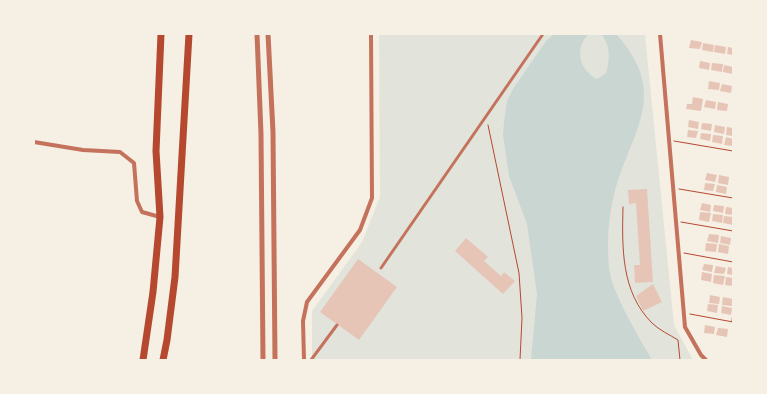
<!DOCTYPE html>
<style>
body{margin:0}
#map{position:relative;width:767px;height:394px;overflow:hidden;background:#f6efe4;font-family:Barlow,sans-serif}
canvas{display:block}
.frame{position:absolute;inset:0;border:35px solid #f6efe4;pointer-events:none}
</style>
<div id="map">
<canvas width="767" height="394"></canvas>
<div class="frame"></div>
</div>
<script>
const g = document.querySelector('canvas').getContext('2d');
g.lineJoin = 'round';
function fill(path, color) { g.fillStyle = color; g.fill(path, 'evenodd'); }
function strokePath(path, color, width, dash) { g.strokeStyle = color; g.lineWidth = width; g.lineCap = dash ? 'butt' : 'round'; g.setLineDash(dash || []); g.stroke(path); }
fill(new Path2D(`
 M379 34H645L674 325 693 360H312V311L362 242 380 197Z`), '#e2e4dc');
fill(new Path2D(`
 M554 34H589C574 48 579 70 597 79L606 73C610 59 611 46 601 34L617 35C671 96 630 132 614 195 608 218 607 243 609 267 611 292 639 337 652 360H531L537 294 527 224 509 176 503 135 504 122 507 101 513 89 546 41Z`), '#c9d6d2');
fill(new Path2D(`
 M691 40 702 42 700 49 689 48Z
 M703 43 714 45 713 52 702 50Z
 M715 45 726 47 725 54 714 52Z
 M728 47 733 48V55L727 54Z
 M700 61 710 63 709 70 699 68Z
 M712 63 723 64 722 72 711 70Z
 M724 65 733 67V74L723 72Z
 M709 81 720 83 719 90 708 89Z
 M722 84 732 86 731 93 720 91Z
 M693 97 703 99 701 111 686 109 687 104H692Z
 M706 100 716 102 715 109 704 107Z
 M718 102 728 104 727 111 717 110Z
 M689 120 699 122 698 129 688 127Z
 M702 123 712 124 711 131 701 129Z
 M715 125 725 127 724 134 714 132Z
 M727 127 733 128V136L726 135Z
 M688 130 698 131 696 138 687 137Z
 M701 133 711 134 710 141 700 139Z
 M713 135 723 136 722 144 712 142Z
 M726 137 733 139V146L724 145Z
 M707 173 717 175 715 182 705 180Z
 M719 175 729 177 728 185 718 183Z
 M705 183 715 184 713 191 704 190Z
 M717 185 727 187 726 194 716 192Z
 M647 189 653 282 635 283 634 265H640L636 203 629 204 628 190Z
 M702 203 711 205 710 212 700 210Z
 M714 205 724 206 723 213 713 211Z
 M726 207 733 208V215L725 214Z
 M700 212 711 213 709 222 699 220Z
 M713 214 723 215 722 223 712 221Z
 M724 216 733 217V225L723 223Z
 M709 234 719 235 718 243 707 241Z
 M721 236 731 238 730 245 720 243Z
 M466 238 488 257 484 261 501 276 504 272 515 281 503 294 455 251Z
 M706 243 717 244 716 252 705 251Z
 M719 244 729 246 728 254 718 252Z
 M358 259 397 287 359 340 320 312Z
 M704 264 713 265 712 272 702 270Z
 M716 266 726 268 724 274 714 273Z
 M728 267 733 268V275L727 274Z
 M702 272 712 274 711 282 701 280Z
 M714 275 725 276 723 285 713 283Z
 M726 277 733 278V286L725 285Z
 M653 284 662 302 643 311 636 296Z
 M710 295 720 297 719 304 709 303Z
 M723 297 733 299 732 306 722 305Z
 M708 304 718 305 717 313 707 311Z
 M722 306 732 308 731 315 721 313Z
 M705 325 715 327 714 334 704 333Z
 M718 328 728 329 727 337 716 335Z`), '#e6c5b7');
strokePath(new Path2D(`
 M488 125 519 273 522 318 520 360
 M674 141 733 151
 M679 189 733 198
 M623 207C622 248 621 292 652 323 659 330 670 335 678 340L680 360
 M681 222 733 231
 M684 253 733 262
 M690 314 733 322
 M732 321 733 312`), '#b5482f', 1);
strokePath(new Path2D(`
 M381 268 543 34
 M311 360 337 325`), '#c5725c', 3);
strokePath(new Path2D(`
 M660 34 685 327 701 355 706 360
 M34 142 83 150 120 152 134 163 137 201 142 212 160 217
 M304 360 303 321 307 302 360 230 372 198 371 34`), '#c5725c', 4);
strokePath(new Path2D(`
 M257 34 261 134 263 360
 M268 34 273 132 275 360`), '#c5725c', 5);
strokePath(new Path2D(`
 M143 360 153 292 160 217 156 151 161 34
 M163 360 167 340 175 277 189 34`), '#b5482f', 7);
</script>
